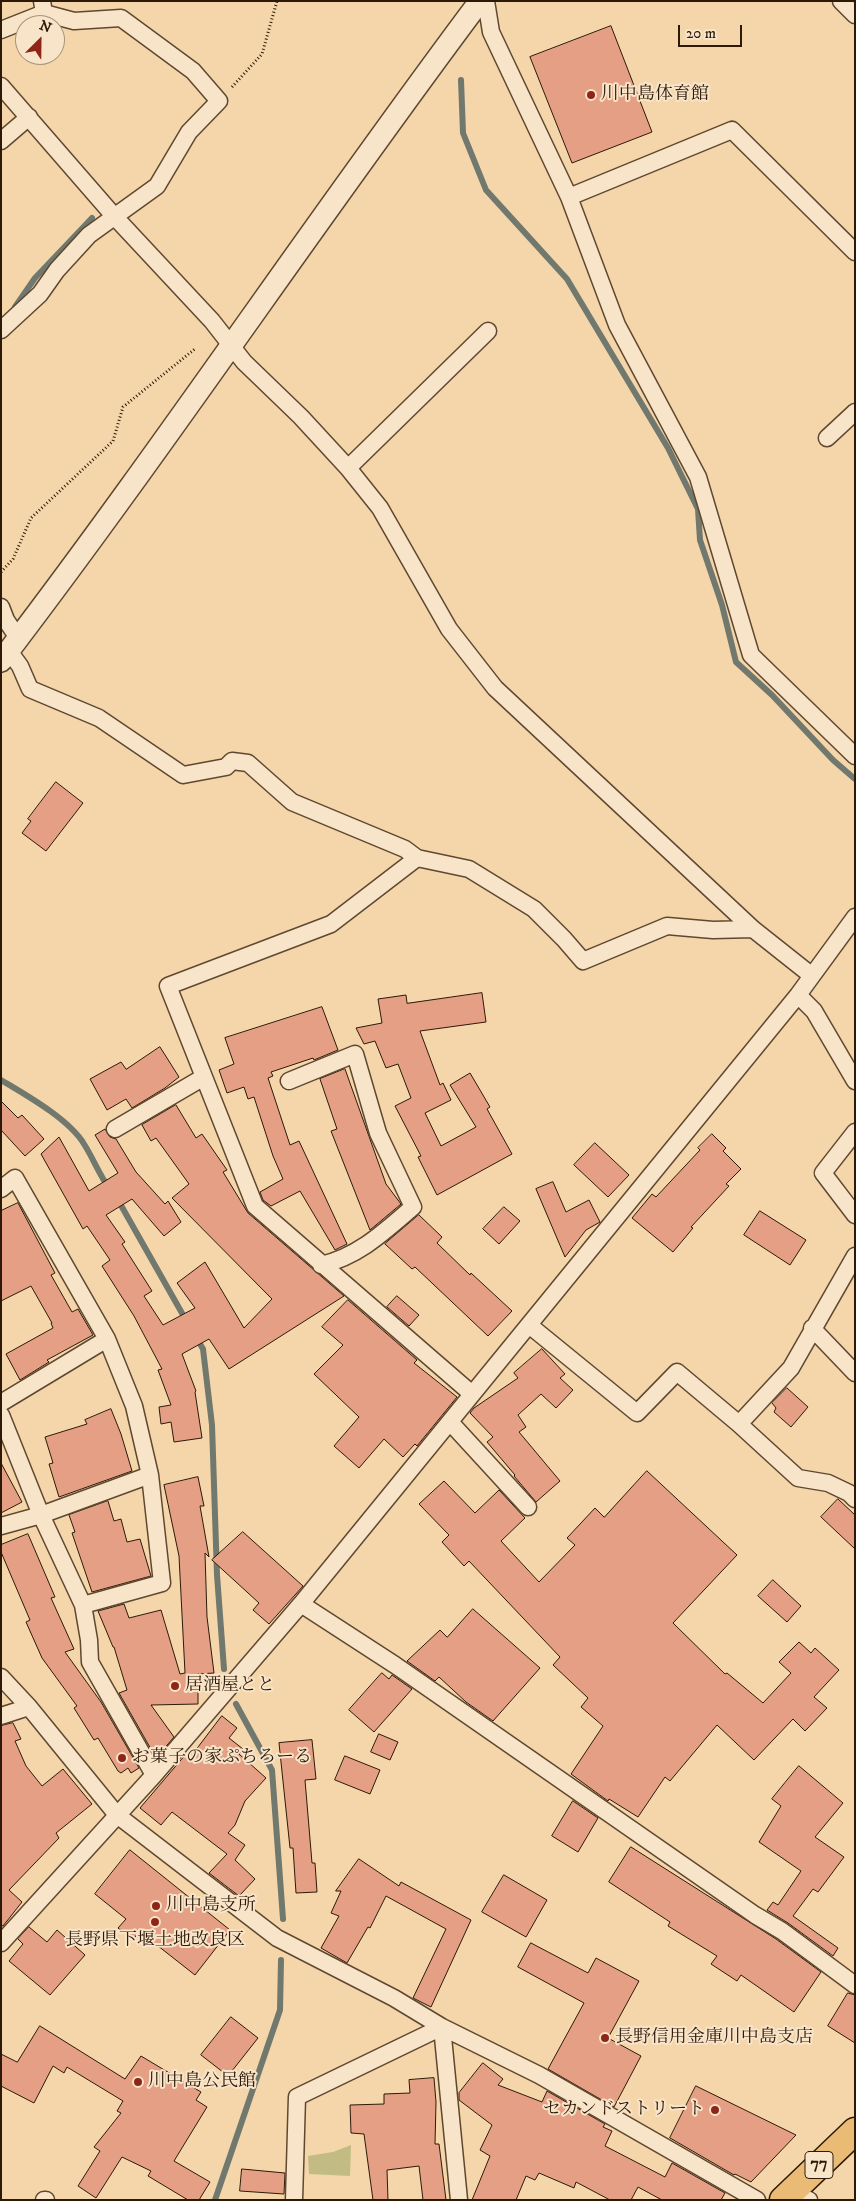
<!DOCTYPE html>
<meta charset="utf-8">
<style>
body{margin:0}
#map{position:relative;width:856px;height:2201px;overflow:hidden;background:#f4d6aa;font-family:"IM FELL DW Pica",serif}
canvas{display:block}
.frame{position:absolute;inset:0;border:2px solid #2d1908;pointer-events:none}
.north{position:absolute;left:15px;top:15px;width:50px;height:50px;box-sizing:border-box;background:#f8e4c8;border:1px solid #a7937b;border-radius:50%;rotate:23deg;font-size:14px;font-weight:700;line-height:20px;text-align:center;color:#2d1908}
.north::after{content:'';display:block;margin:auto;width:18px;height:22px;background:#8f2418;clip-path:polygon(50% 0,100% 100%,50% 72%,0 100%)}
.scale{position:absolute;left:678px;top:25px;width:64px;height:22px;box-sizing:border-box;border:2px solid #2d1908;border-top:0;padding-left:6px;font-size:15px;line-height:18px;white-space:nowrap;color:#2d1908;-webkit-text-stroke:4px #f8e4c8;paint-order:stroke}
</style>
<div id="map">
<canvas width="856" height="2201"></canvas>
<div class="frame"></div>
<div class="north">N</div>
<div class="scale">20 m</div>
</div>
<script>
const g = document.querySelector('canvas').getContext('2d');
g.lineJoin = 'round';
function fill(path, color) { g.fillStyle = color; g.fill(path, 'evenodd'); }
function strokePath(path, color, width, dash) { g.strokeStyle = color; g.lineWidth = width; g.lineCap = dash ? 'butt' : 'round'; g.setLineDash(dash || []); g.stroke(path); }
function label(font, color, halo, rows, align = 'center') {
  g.font = font + ' "IM FELL DW Pica","Noto Serif JP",serif'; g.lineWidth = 4; g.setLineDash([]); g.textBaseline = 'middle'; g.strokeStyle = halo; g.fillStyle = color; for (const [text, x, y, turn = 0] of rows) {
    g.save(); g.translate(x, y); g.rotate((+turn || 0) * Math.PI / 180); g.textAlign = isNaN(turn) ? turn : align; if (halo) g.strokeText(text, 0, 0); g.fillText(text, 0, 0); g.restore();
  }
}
fill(new Path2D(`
 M351 2145 350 2176 309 2174 308 2156 333 2152Z`), '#c2bc84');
strokePath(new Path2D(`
 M461 80 463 133 486 190 567 279 668 448 698 509 700 540 722 605 736 662 772 695 833 760 855 779
 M15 307 35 278 92 218
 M1 1080C26 1095 69 1119 84 1144 93 1158 99 1174 109 1188
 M118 1200 187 1322
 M196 1337 203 1349 212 1425 217 1575 224 1669
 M236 1704 272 1770 283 1919
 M215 2200 280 2010 281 1960`), '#71786e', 6);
const building = new Path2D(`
 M611 26 652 132 572 163 530 57Z
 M56 782 83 803 46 851 22 833 31 821 28 819Z
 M482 993 486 1022 420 1031 440 1085 443 1083 451 1100 425 1113 441 1146 476 1127 450 1085 470 1073 490 1107 487 1109 512 1154 437 1195 418 1157 421 1156 395 1106 411 1098 398 1064 386 1068 375 1041 364 1044 356 1028 382 1023 378 999 406 995 407 1003Z
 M322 1007 338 1050 314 1060 313 1058 271 1072 273 1076 268 1078 290 1145 299 1141 347 1244 335 1250 300 1191 271 1206 263 1200 260 1192 283 1179 273 1156 254 1097 248 1099 244 1087 227 1093 219 1070 234 1064 225 1038Z
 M160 1047 179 1077 165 1088 132 1108 126 1099 107 1110 90 1079 121 1062 126 1069Z
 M345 1069 386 1184 401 1204 370 1230 331 1131 337 1129 320 1079Z
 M1 1101 18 1118 22 1115 44 1139 25 1156 1 1130Z
 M176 1105 196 1138 202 1134 227 1170 223 1172 248 1213 344 1296 229 1369 209 1339 182 1354 196 1391 195 1392 202 1438 174 1442 171 1422 161 1424 159 1407 171 1405 158 1370 162 1369 134 1316 102 1266 110 1260 87 1226 83 1229 41 1154 59 1137 89 1191 118 1173 95 1135 105 1129 110 1137 116 1139 136 1172 165 1204 168 1201 181 1222 164 1236 132 1199 106 1215 125 1242 122 1244 152 1291 144 1296 163 1325 195 1308 177 1283 205 1262 244 1328 272 1299 172 1198 189 1184 156 1138 151 1141 142 1125Z
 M712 1134 726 1148 723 1151 741 1169 726 1184 729 1186 691 1227 693 1228 673 1252 632 1218 652 1194 656 1197 700 1150 698 1148Z
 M595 1143 629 1175 608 1197 574 1165Z
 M553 1182 566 1212 589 1200 600 1222 586 1230 565 1257 536 1189Z
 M18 1203 55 1273 51 1275 72 1312 78 1309 93 1335 47 1360 49 1362 20 1380 6 1354 53 1328 51 1323H52L31 1286 1 1301V1211Z
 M504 1207 520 1221 499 1244 483 1229Z
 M760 1211 806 1240 790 1265 744 1235Z
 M419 1215 442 1237 437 1243 470 1275 471 1273 512 1311 488 1336 415 1267 412 1269 385 1244Z
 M397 1296 419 1315 409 1326 387 1307Z
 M348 1300 417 1360 414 1363 457 1397 417 1446 415 1444 403 1457 384 1439 359 1468 334 1446 359 1417 314 1374 343 1345 322 1327Z
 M542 1349 565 1374 560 1378 573 1390 556 1408 541 1394 518 1415 526 1427 519 1432 560 1481 536 1502 514 1476 515 1475 487 1442 493 1437 470 1413 474 1408 518 1378 514 1373Z
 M787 1388 808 1407 791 1427 774 1412 776 1408 772 1403Z
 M111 1409 121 1434 132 1471 59 1497 49 1464 53 1463 45 1437 87 1424 85 1420Z
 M1 1463 22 1502 1 1513Z
 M647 1471 737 1555 673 1623 725 1674 727 1673 763 1703 791 1673 779 1662 799 1642 811 1653 815 1648 839 1670 814 1697 827 1708 805 1731 793 1719 754 1760 717 1725 670 1781 665 1777 638 1817 609 1799 608 1801 571 1774 603 1726 581 1707 588 1698 553 1665 560 1657 469 1561 464 1566 442 1542 449 1535 419 1504 444 1481 475 1513 499 1490 525 1518 501 1541 539 1582 575 1545 567 1538 595 1508 604 1517Z
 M198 1477 204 1506H200L209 1557 205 1553 207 1617 214 1673 198 1674V1704L151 1705 174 1737 156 1758 119 1693 127 1690 114 1647H113L98 1611 124 1604 129 1618 161 1610 180 1674 185 1673 179 1556 164 1485Z
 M838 1499 855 1515V1549L821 1517Z
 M108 1501 114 1521 121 1519 127 1542 140 1539 151 1576 92 1592 72 1533 75 1532 69 1515Z
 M243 1532 303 1586 269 1624 253 1610 259 1603 212 1560Z
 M28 1534 55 1597 51 1598 74 1649 65 1652 101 1702 139 1768 131 1773 128 1768 121 1773 118 1771 98 1738 94 1740 74 1708 77 1706 42 1658 26 1622 30 1620 1 1552V1545Z
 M773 1580 801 1606 787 1622 758 1596Z
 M473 1609 540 1668 493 1721 466 1702 439 1677 435 1681 407 1661 440 1630 447 1637Z
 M382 1673 389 1679 392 1675 412 1689 374 1732 349 1710Z
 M222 1716 237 1728 229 1738 243 1749 239 1754 266 1778 245 1801 235 1825 228 1833 245 1845 235 1860 255 1879 239 1896 209 1873 227 1854 172 1812 161 1825 140 1808 186 1754 188 1757 198 1747Z
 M13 1723 21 1739 15 1741 26 1766 42 1786 63 1769 92 1804 56 1833 59 1838 9 1890 22 1902 3 1926 1 1925V1726Z
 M379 1734 398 1742 390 1760 371 1752Z
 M312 1740 316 1779 305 1780 312 1863H315L317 1892 296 1893 293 1848H290L279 1743Z
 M345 1756 380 1770 370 1794 335 1780Z
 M799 1766 843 1803 815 1837 844 1857 818 1892 813 1889 793 1916 838 1948 833 1956 788 1923 767 1910 773 1902 778 1905 801 1871 759 1842 781 1806 772 1799Z
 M573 1801 598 1818 578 1852 552 1836Z
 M631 1847 776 1939 821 1972 794 2012 741 1975 737 1981 711 1964 717 1956 668 1926 670 1922 609 1882Z
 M130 1850 230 1930 195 1975 139 1931 133 1940 118 1928 126 1919 95 1894Z
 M359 1859 399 1886 401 1882 471 1920 431 2007 413 1998 446 1929 386 1896 370 1928 368 1927 347 1963 321 1948 339 1916 331 1913 341 1891H336Z
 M504 1875 547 1900 526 1937 482 1912Z
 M29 1927 47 1942 57 1930 85 1955 50 1995 9 1961 23 1944 18 1939Z
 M531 1943 588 1973 596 1958 639 1981 608 2038 641 2056 614 2107 548 2069 584 2003 518 1967Z
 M848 1993 855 1995V2043L828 2026Z
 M231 2017 258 2038 228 2076 201 2055Z
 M40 2026 125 2079 141 2056 201 2092 196 2100 207 2107 174 2161 210 2182 199 2200H188L148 2176 151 2171 122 2157 96 2198 78 2186 100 2151 94 2147 121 2113 117 2111 123 2101 67 2067 64 2073 53 2066 34 2103 1 2086V2054L17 2062Z
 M483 2063 503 2079 498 2085 542 2102 547 2091 605 2124 603 2127 612 2131 605 2146 665 2177 672 2163 725 2193 721 2200H662L638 2187 631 2200H610L576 2182 574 2188 539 2173 535 2180 526 2176 516 2200H472L490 2156 480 2150 492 2125 459 2100V2093Z
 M434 2078 436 2102 435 2144H439L446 2200H423L419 2166 387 2170 388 2200H373L364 2134 351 2133 350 2105 384 2104V2094L410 2093 409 2080Z
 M696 2086 796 2135 751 2182 735 2174 734 2175 670 2138Z
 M242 2169 285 2173 284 2194 240 2191Z`);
fill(building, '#e49f85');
strokePath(building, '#2d1908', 1);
const minor = new Path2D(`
 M486 1 491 32 569 197 732 130 855 252
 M841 1 855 15
 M1 30 44 13
 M1 86 114 216 212 321 244 362 301 417 348 468 380 508 449 629 495 688 753 929 811 975
 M1 141 29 117
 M569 197 617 325 698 477 751 655 855 756
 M1 330 40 294 57 270 89 235 157 186 189 132 219 101 193 71 121 18 74 21 44 13 42 1
 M827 438 855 412
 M348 468 488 331
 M1 607 6 620 18 638
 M9 651 20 666 30 689 99 718 183 775 226 767 232 761 248 763 292 802 405 849 417 858 469 869 534 909 564 939 583 961 667 926 713 930 753 929
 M417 858 331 924 168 986 255 1206 472 1394
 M798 995 814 1011 855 1081
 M289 1081 355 1054 378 1133 413 1207C385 1231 358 1257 321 1265
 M115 1129 204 1077
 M855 1132 823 1173 855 1215
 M1 1189 15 1178 107 1339 134 1406 150 1475 162 1583 83 1605
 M529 1325 637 1413 677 1372 739 1424 791 1368 855 1256
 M812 1328 855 1373
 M1 1403 107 1339
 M1 1415 41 1515 83 1605 89 1640 90 1662 154 1775
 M450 1422 528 1507
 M739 1424 798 1478 828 1483 849 1493 855 1499
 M1 1526 41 1515 150 1475
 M301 1604 395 1665 755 1915 782 1931 855 1985
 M1 1677 29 1707 117 1815 277 1938 394 1998 442 2027 539 2075 757 2200
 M1 1716 29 1707
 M1 1943 154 1775 301 1604 798 995 855 917
 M792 2192 809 2200
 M44 2200H46
 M294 2200 297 2097 442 2027 459 2200`);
const tertiary = new Path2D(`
 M1 661C166 445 317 218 480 1`);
const primary = new Path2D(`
 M783 2200 855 2131`);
strokePath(minor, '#5f4830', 19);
strokePath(tertiary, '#5f4830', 24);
strokePath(primary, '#2d1908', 29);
strokePath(new Path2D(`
 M232 87 262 54 277 1
 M1 572 13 559 31 518 113 441 123 407 196 348`), '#2d1908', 3, [1, 2.5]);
strokePath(minor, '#f8e4c8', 16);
strokePath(tertiary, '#f8e4c8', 21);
strokePath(primary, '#eabb75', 26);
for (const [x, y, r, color] of [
 [591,95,5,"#8f2418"],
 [175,1686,5,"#8f2418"],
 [122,1758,5,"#8f2418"],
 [156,1906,5,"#8f2418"],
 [155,1922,5,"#8f2418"],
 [605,2038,5,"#8f2418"],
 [138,2082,5,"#8f2418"],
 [715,2110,5,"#8f2418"]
]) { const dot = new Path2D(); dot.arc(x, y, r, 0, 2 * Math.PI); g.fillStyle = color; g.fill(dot); strokePath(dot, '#f8e4c8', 2); }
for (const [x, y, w] of [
 [819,2165,28]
]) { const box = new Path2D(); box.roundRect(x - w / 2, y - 13.5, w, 27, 4); g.fillStyle = '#f8e4c8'; g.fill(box); strokePath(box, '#2d1908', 1); }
label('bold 16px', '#2d1908', null, [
 ["77",819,2165]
]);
label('18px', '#2d1908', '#f8e4c8', [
 ["川中島体育館",601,95],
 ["居酒屋とと",185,1686],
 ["お菓子の家ぷちろーる",132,1758],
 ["川中島支所",166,1906],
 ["長野県下堰土地改良区",155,1941,"center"],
 ["長野信用金庫川中島支店",615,2038],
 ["川中島公民館",148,2082],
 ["セカンドストリート",705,2110,"right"]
], 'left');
</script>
